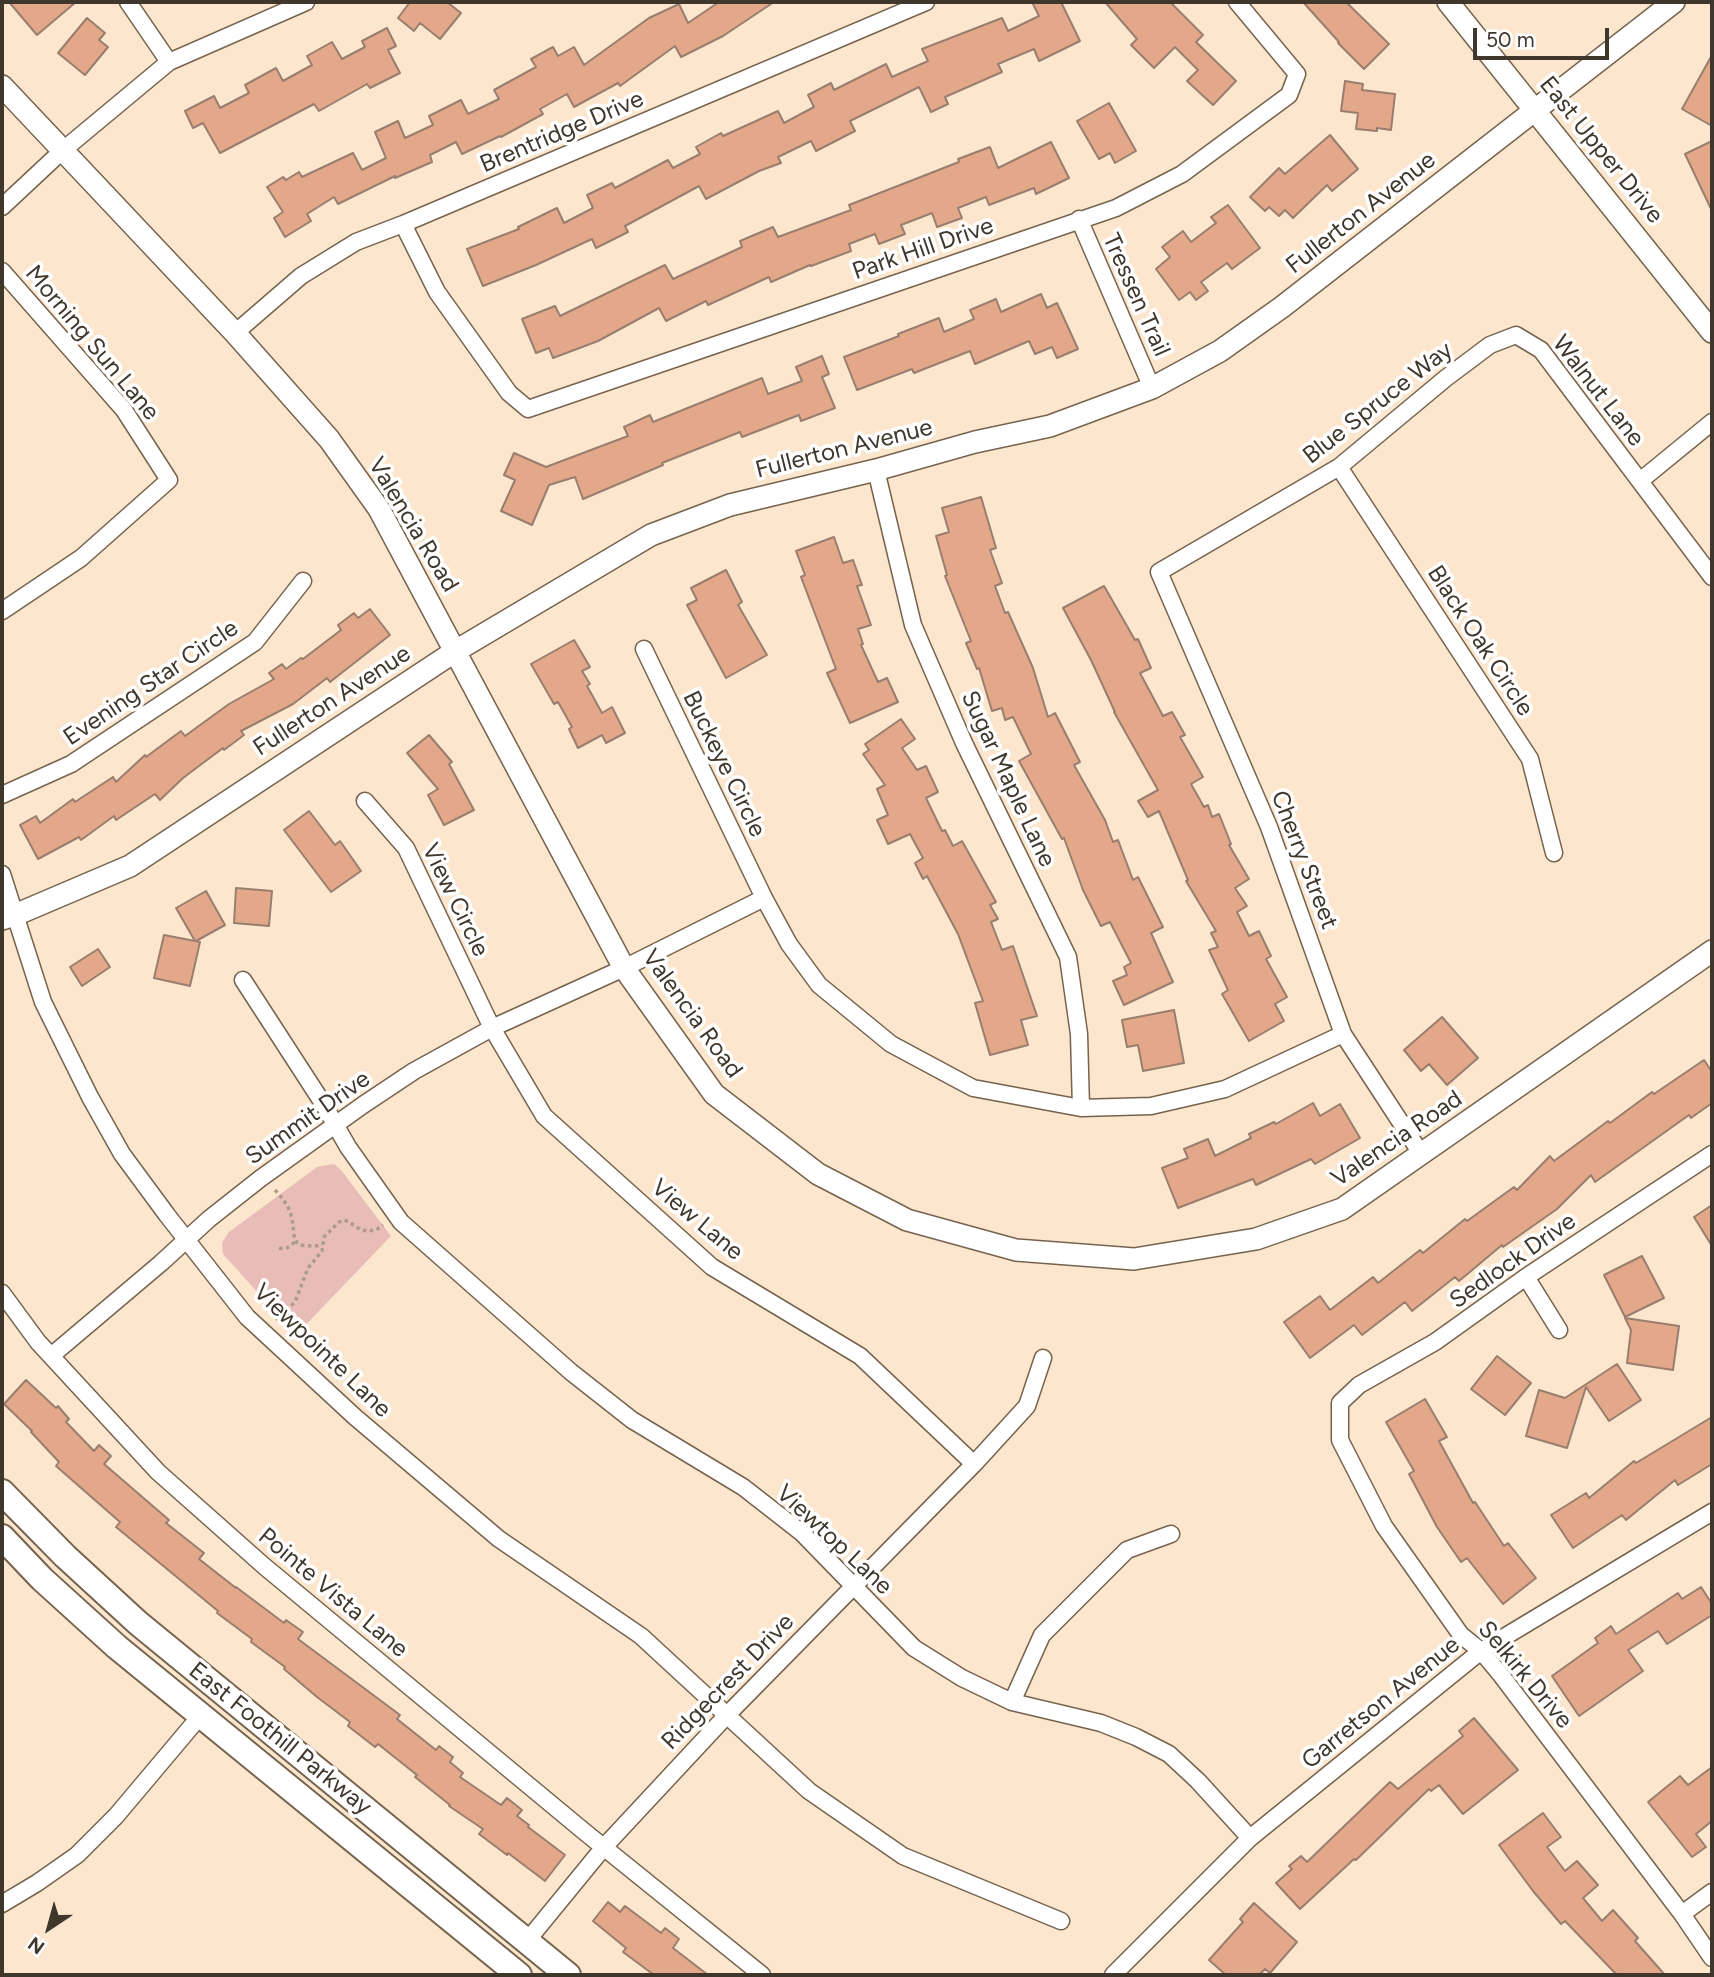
<!DOCTYPE html>
<style>
body{margin:0}
#map{position:relative;width:1714px;height:1977px;overflow:hidden;background:#fce6cd;font-family:Figtree,sans-serif}
canvas{display:block}
.frame{position:absolute;inset:0;border:4px solid #3f362c;pointer-events:none}
.north{position:absolute;left:14px;top:1893px;width:70px;height:70px;-webkit-text-stroke:5px #fff;paint-order:stroke;rotate:216deg;font-size:19px;font-weight:700;line-height:28px;text-align:center;color:#3f362c}
.north::after{content:'';display:block;margin:auto;width:24px;height:32px;background:#3f362c;clip-path:polygon(50% 0,100% 100%,50% 72%,0 100%)}
.scale{position:absolute;left:1473px;top:28px;width:136px;height:32px;box-sizing:border-box;border:4px solid #3f362c;border-top:0;padding-left:9px;font-size:21px;line-height:24px;white-space:nowrap;color:#3f362c;-webkit-text-stroke:5px #fff;paint-order:stroke}
</style>
<div id="map">
<canvas width="1714" height="1977"></canvas>
<div class="frame"></div>
<div class="north">N</div>
<div class="scale">50 m</div>
</div>
<script>
const g = document.querySelector('canvas').getContext('2d');
g.lineJoin = 'round';
function fill(path, color) { g.fillStyle = color; g.fill(path, 'evenodd'); }
function strokePath(path, color, width, dash) { g.strokeStyle = color; g.lineWidth = width; g.lineCap = dash ? 'butt' : 'round'; g.setLineDash(dash || []); g.stroke(path); }
function label(font, color, halo, rows, align = 'center') {
  g.font = font + ' Figtree,sans-serif'; g.lineWidth = 7; g.setLineDash([]); g.textBaseline = 'middle'; g.strokeStyle = halo; g.fillStyle = color; for (const [text, x, y, turn = 0] of rows) {
    g.save(); g.translate(x, y); g.rotate((+turn || 0) * Math.PI / 180); g.textAlign = isNaN(turn) ? turn : align; if (halo) g.strokeText(text, 0, 0); g.fillText(text, 0, 0); g.restore();
  }
}
fill(new Path2D(`
 M334 1164 341 1170 391 1236 296 1335 223 1254 222 1243 229 1232 317 1167Z`), '#e8bdb8');
const building = new Path2D(`
 M9 2H76L37 35Z
 M410 2H447L461 13 440 39 420 23 414 31 398 18Z
 M719 2H774L723 36 681 57 675 46 620 86 618 83 574 107 567 94 540 109 543 114 501 137 500 136 462 154 456 142 430 155 432 162 395 178V176L338 204 334 197 307 214 311 221 285 237 274 218 283 212 267 187 283 177 286 180 299 172 302 177 353 153 362 170 386 158 375 132 398 121 405 138 433 125 429 116 461 100 468 114 499 99 494 90 536 67 531 59 553 47 558 56 574 47 584 65 649 18 679 4 688 23Z
 M1032 2H1061L1080 41 1039 61 1034 49 998 64 1002 72 945 97 948 104 931 112 919 87 850 121 855 131 816 151 811 141 778 157 781 163 759 171 706 199 699 186 625 226 628 232 596 248 592 239 536 265 483 286 467 249 519 229 518 227 557 208 564 223 593 208 587 195 612 183 615 188 668 160 673 168 700 154 696 147 721 133 723 136 778 111 784 123 814 107 808 95 831 83 834 90 886 64 892 77 928 61 922 49 1002 18 1008 31 1039 16Z
 M1105 2H1170L1203 35 1196 42 1236 81 1213 105 1187 81 1198 70 1175 47 1154 68 1131 45 1137 39Z
 M1303 2H1346L1389 44 1364 69 1338 43 1339 42Z
 M87 18 105 33 99 40 108 47 85 75 58 53Z
 M387 28 396 46 388 50 400 73 370 88 367 84 319 111 314 104 220 153 203 123 193 128 185 111 214 96 220 108 249 93 245 85 276 68 283 81 312 65 307 56 332 42 342 59 365 47 362 41Z
 M1712 55V126L1682 109Z
 M1345 81 1363 84 1362 90 1395 94 1391 130 1377 128V131L1356 129 1358 113 1341 111Z
 M1109 103 1136 151 1115 163 1110 153 1099 159 1077 121Z
 M1330 135 1358 169 1332 191 1327 185 1293 218 1285 210 1279 216 1269 207 1265 211 1250 197 1279 168 1285 174Z
 M1712 141V211L1685 154Z
 M1051 142 1069 178 1036 194 1034 188 989 205 986 197 958 208 962 218 937 227 932 213 901 225 905 234 879 244 875 234 849 244 851 251 811 266 810 265 771 282 769 277 708 305 706 301 666 321 659 308 598 341 553 358 549 348 536 353 522 319 555 306 560 316 665 265 673 279 742 247 740 241 773 227 778 237 851 210 849 205 959 162 958 159 990 147 998 168Z
 M1228 205 1260 248 1232 269 1227 263 1201 282 1208 291 1196 300 1190 292 1179 300 1156 269 1170 257 1162 247 1183 231 1191 242 1216 223 1211 217Z
 M1041 294 1047 308 1057 303 1078 349 1057 358 1052 347 1035 354 1029 341 975 364 970 351 914 373 912 369 857 390 844 357 899 336 898 334 939 318 944 332 974 319 970 310 996 299 1001 312Z
 M822 356 829 374 822 377 835 408 801 421 799 415 742 437 740 432 662 463 663 465 583 499 575 477 549 485 532 525 501 511 515 480 504 475 514 453 546 467 628 436 624 427 650 415 653 422 762 378 768 394 802 381 796 367Z
 M981 497 996 548 990 550 1002 583 995 586 1005 613 1008 612 1033 668 1048 717 1055 713 1080 762 1074 765 1105 820 1113 842 1118 840 1133 880 1138 877 1163 927 1151 933 1173 982 1124 1005 1113 981 1127 975 1124 967 1131 963 1110 922 1101 926 1083 890 1064 838 1062 839 1019 761 1031 754 1013 717 1005 720 1002 708 992 711 979 668 977 669 966 643 971 641 945 576 947 575 936 536 949 532 942 508Z
 M834 537 843 563 853 560 862 585 857 586 871 625 858 629 863 644 861 645 878 682 887 678 898 702 850 723 827 673 836 669 801 577 805 575 796 551Z
 M726 570 742 602 738 605 767 655 726 678 687 605 697 600 691 588Z
 M1104 586 1135 640 1138 639 1151 668 1140 673 1163 716 1172 712 1185 735 1180 737 1203 777 1191 784 1204 807 1208 805 1212 817 1219 814 1231 844 1229 845 1249 879 1235 888 1247 906 1237 912 1249 936 1259 931 1271 956 1266 959 1287 997 1275 1004 1284 1021 1249 1041 1222 994 1228 990 1209 950 1218 947 1211 933 1216 931 1186 881 1188 880 1159 811 1148 817 1138 801 1158 790 1114 712H1115L1091 660 1063 608Z
 M370 609 390 635 330 682 327 678 293 704 241 731 244 735 224 750 223 748 183 778 160 800 155 794 116 820 114 816 81 840 79 837 38 859 20 825 36 816 40 823 73 799 75 802 113 777 116 782 145 755 146 757 181 731 185 736 229 704 274 679 269 673 282 664 286 669 301 658 303 659 341 630 338 625 354 613 358 618Z
 M574 640 590 667 582 671 590 684 587 686 602 713 612 707 625 733 606 743 602 735 578 748 569 729 572 727 558 702 554 704 531 664Z
 M901 719 915 739 902 748 917 770 926 766 938 792 926 798 942 831 945 830 953 846 962 841 996 902 990 905 998 919 991 922 1002 950 1013 946 1037 1016 1021 1020 1028 1045 990 1055 975 1003 983 1001 958 934 927 876 923 879 915 863 923 858 910 834 888 844 877 820 888 815 877 789 885 785 863 754 869 750 865 744Z
 M429 735 452 762 449 764 474 810 444 825 428 795 438 789 407 753Z
 M309 811 335 845 340 841 361 871 331 892 284 830Z
 M236 888 272 891 269 926 234 923Z
 M206 891 225 925 196 941 200 942 190 986 154 978 164 935 195 941 176 908Z
 M98 949 110 967 82 986 70 967Z
 M1174 1010 1184 1063 1143 1071 1138 1045 1127 1047 1122 1020Z
 M1442 1017 1478 1058 1447 1085 1429 1064 1421 1071 1404 1050Z
 M1704 1060 1712 1072V1103L1691 1118 1689 1115 1595 1182 1591 1175 1557 1209 1503 1247 1502 1245 1459 1281 1455 1277 1412 1311 1405 1302 1362 1335 1354 1325 1310 1358 1284 1322 1320 1296 1330 1310 1373 1277 1378 1283 1420 1250 1423 1253 1465 1219 1467 1221 1514 1187 1517 1190 1550 1156 1554 1161 1608 1121 1610 1123 1652 1092 1654 1094Z
 M1313 1103 1320 1116 1340 1104 1360 1138 1315 1164 1311 1159 1256 1185 1253 1179 1178 1208 1162 1168 1188 1158 1184 1149 1208 1139 1215 1156 1251 1138 1249 1134 1274 1122 1276 1124Z
 M1712 1205V1246L1694 1217Z
 M1642 1256 1664 1298 1625 1317 1604 1275Z
 M1625 1318 1679 1326 1673 1370 1627 1363 1631 1330Z
 M1497 1356 1531 1383 1505 1415 1471 1389Z
 M1617 1364 1641 1400 1609 1421 1586 1387 1567 1448 1526 1436 1539 1390 1565 1398Z
 M26 1380 56 1408 58 1406 69 1419 66 1422 94 1451 99 1445 111 1456 104 1464 169 1520 166 1523 204 1553 199 1559 236 1588V1587L284 1623 286 1620 303 1632 298 1639 400 1715 397 1719 436 1750 439 1746 453 1757 450 1762 463 1773 460 1777 501 1805 507 1798 522 1810 517 1816 529 1825 528 1827 565 1855 545 1881 508 1853 507 1855 479 1834 483 1829 449 1806 450 1805 415 1777 417 1775 378 1744 375 1747 348 1726 350 1722 317 1697 284 1669 285 1667 251 1642 252 1639 217 1613 218 1611 116 1527 120 1522 56 1466 59 1462 31 1432 32 1431 4 1404Z
 M1425 1399 1447 1437 1439 1441 1473 1503 1475 1502 1504 1546 1508 1543 1536 1578 1503 1604 1467 1558 1461 1562 1437 1527 1409 1474 1414 1471 1386 1422Z
 M1712 1417V1464L1678 1485 1675 1480 1626 1520 1622 1515 1573 1548 1551 1515 1586 1493 1589 1498 1634 1461 1636 1463Z
 M1701 1587 1712 1604V1615L1667 1644 1658 1631 1628 1650 1643 1671 1579 1716 1552 1676 1598 1643 1595 1638 1611 1626 1616 1634 1678 1593 1682 1599Z
 M1474 1718 1518 1770 1463 1814 1439 1785 1431 1791 1429 1789 1356 1860 1354 1859 1300 1909 1276 1883 1292 1869 1289 1866 1301 1856 1307 1862 1390 1782 1398 1789 1463 1736 1459 1731Z
 M1712 1767V1821L1696 1834 1706 1847 1692 1857 1648 1802 1680 1776 1688 1785Z
 M1543 1813 1561 1837 1547 1847 1565 1871 1577 1861 1598 1885 1583 1898 1602 1921 1613 1910 1638 1938 1635 1941 1665 1975H1617L1565 1921 1561 1924 1533 1891 1499 1845Z
 M608 1902 620 1912 625 1906 661 1933 665 1928 679 1939 673 1948 708 1975H654L623 1952 626 1948 593 1921Z
 M1254 1903 1297 1942 1270 1973 1265 1969 1259 1975H1226L1209 1960 1243 1922 1240 1919Z`);
fill(building, '#e3a889');
strokePath(building, '#997e6f', 2);
const street = new Path2D(`
 M128 2 169 62
 M2 207 62 151 169 62 306 2
 M1079 219 1152 388
 M403 224 437 292 509 393 528 409 1116 208 1182 174 1289 95 1297 74 1237 2
 M2 271 124 410 169 480 81 558 2 611
 M235 333 301 276 356 242 403 224 926 2
 M1339 467 1530 759 1554 853
 M876 470 913 625 964 743 1068 957 1079 1034 1081 1108
 M1640 481 1712 422
 M644 649 764 898 789 944 819 985 891 1044 973 1088 1081 1108 1151 1106 1225 1089 1343 1034
 M2 795 71 764 255 642 303 581
 M365 801 406 848 492 1028 544 1116 712 1267 860 1356 974 1464
 M2 874 43 1002 90 1097 122 1154 167 1215 247 1317 355 1417 499 1539 641 1636 809 1791 903 1856 1061 1921
 M243 980 324 1105 348 1147 401 1222 571 1372 632 1420 743 1487 802 1533 914 1648 962 1678 1012 1702 1101 1723 1136 1737 1169 1754 1198 1781 1250 1838
 M1712 1154 1526 1277 1435 1342 1359 1385 1340 1403V1440L1384 1526 1461 1635 1481 1651 1501 1675 1682 1914 1712 1958
 M1422 1155 1343 1034 1269 827 1159 572 1339 467 1446 378 1490 345 1516 335 1541 350 1712 577
 M1526 1277 1559 1330
 M2 1293 38 1342 158 1472 264 1566 586 1833 762 1975
 M51 1356 161 1263 209 1219 261 1178 363 1105 414 1071 492 1028 624 968 764 898
 M1012 1702 1042 1635 1127 1550 1171 1534
 M2 1904 37 1883 77 1855 116 1816 201 1715
 M1682 1914 1712 1892
 M527 1941 604 1847 727 1715 974 1464 1027 1406 1043 1358
 M1113 1975 1250 1838 1481 1651 1712 1512`);
const secondary = new Path2D(`
 M1448 2 1712 332
 M2 86 235 333 329 439 379 509 624 968 714 1094 818 1174 907 1220 1016 1250 1134 1259 1256 1239 1342 1209 1712 951
 M2 919 15 915 130 866 454 652 651 535 730 505 876 470 975 442 1050 426 1152 388 1220 351 1282 307 1674 2`);
const primary = new Path2D(`
 M2 1492 65 1556 138 1623 568 1975
 M2 1537 42 1579 117 1647 519 1975`);
strokePath(street, '#76634d', 19);
strokePath(secondary, '#76634d', 24);
strokePath(primary, '#76634d', 28);
strokePath(new Path2D(`
 M275 1190C282 1198 289 1206 291 1215 297 1239 287 1249 322 1245
 M279 1248C287 1250 291 1246 296 1240
 M276 1320 295 1302 308 1268 322 1251 324 1237 339 1222 344 1220 349 1222 361 1230 368 1231 376 1230 383 1225`), '#ac9c89', 3.5, [3.5, 3.5]);
strokePath(street, '#fff', 16);
strokePath(secondary, '#fff', 21);
strokePath(primary, '#fff', 24);
label('24px', '#3f362c', '#fff', [
 ["Brentridge Drive",562,132,-23],
 ["East Upper Drive",1601,150,51],
 ["Fullerton Avenue",1361,213,-38],
 ["Park Hill Drive",923,249,-19],
 ["Tressen Trail",1136,295,66],
 ["Morning Sun Lane",92,343,50],
 ["Walnut Lane",1598,391,52],
 ["Blue Spruce Way",1378,403,-38],
 ["Fullerton Avenue",844,449,-14],
 ["Valencia Road",413,525,59],
 ["Black Oak Circle",1480,641,57],
 ["Evening Star Circle",151,683,-34],
 ["Fullerton Avenue",332,701,-33],
 ["Buckeye Circle",724,764,64],
 ["Sugar Maple Lane",1008,779,65],
 ["Cherry Street",1304,860,69],
 ["View Circle",455,900,64],
 ["Valencia Road",692,1014,54],
 ["Summit Drive",308,1118,-35],
 ["Valencia Road",1397,1139,-34],
 ["View Lane",697,1220,40],
 ["Sedlock Drive",1513,1261,-35],
 ["Viewpointe Lane",322,1351,44],
 ["Viewtop Lane",834,1540,43],
 ["Pointe Vista Lane",333,1593,40],
 ["Selkirk Drive",1525,1675,50],
 ["Ridgecrest Drive",728,1682,-46],
 ["Garretson Avenue",1381,1703,-39],
 ["East Foothill Parkway",280,1739,39]
]);
</script>
